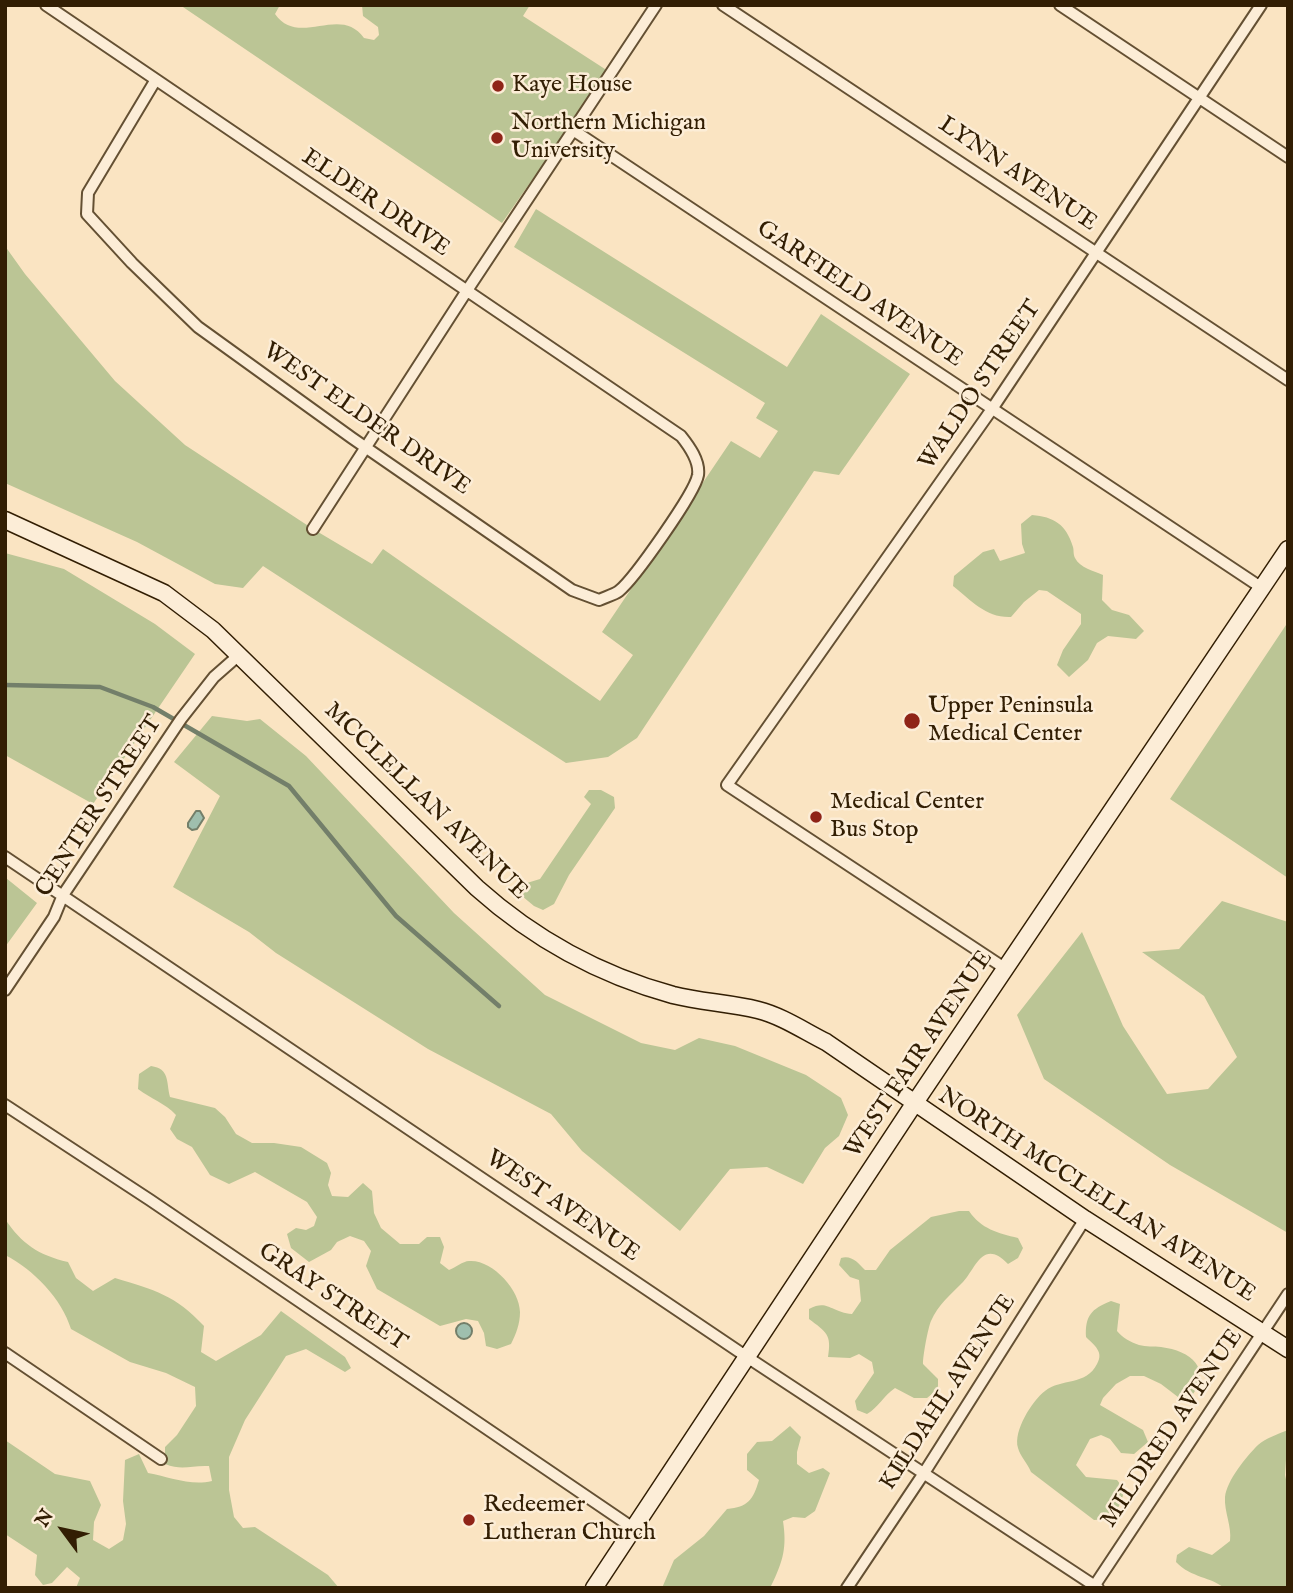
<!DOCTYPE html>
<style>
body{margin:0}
#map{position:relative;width:1293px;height:1593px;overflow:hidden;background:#fae4c2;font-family:"IM FELL English",serif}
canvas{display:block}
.frame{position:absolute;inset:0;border:7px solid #321e03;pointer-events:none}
.north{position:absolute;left:28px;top:1495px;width:70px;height:70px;-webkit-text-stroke:5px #fcedd7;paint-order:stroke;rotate:303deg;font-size:19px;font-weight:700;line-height:28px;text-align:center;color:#321e03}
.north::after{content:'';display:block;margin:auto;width:24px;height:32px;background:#321e03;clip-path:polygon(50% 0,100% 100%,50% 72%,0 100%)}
</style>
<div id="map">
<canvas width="1293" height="1593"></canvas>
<div class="frame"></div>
<div class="north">N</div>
</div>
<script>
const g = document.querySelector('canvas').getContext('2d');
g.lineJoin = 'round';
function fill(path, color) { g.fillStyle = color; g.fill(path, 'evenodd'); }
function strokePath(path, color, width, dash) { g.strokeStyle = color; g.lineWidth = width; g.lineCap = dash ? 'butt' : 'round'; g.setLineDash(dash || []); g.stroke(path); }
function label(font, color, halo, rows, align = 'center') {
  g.font = font + ' "IM FELL English",serif'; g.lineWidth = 5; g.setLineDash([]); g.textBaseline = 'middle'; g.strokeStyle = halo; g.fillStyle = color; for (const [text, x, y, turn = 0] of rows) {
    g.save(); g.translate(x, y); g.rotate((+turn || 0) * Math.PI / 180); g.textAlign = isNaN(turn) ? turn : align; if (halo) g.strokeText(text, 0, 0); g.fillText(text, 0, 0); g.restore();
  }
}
fill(new Path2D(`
 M180 5H229L233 7 236 5H280L275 14C299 48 340 4 364 38L374 40 379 35 378 27 363 16 362 5H530L523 16 608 71 502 223Z
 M536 209 787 367 821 314 910 374 839 475 814 471 637 738 608 757 566 763 263 566 243 588 215 584 137 542 5 483V246L25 274 115 381 185 445 313 529 372 564 383 549 600 701 633 655 602 632 731 441 760 458 778 431 756 418 765 403 514 247Z
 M1032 515C1054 517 1066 524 1073 547 1074 550 1073 554 1075 558 1080 568 1094 571 1103 575L1102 600 1112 610 1129 615 1144 631 1136 639 1108 636 1097 643 1088 660 1069 677 1057 665 1063 650 1081 624V614L1047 591 1039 590 1024 602 1011 617C986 618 972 601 953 586L954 576 983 552 994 549 1000 561 1025 553 1022 544 1021 524Z
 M5 553 64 569 155 624 195 654 93 804 5 755Z
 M1288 622V878L1170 799Z
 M212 716 247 721 260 719 306 756 454 913 545 995 641 1043 675 1050 699 1038 735 1046 806 1075 841 1098 848 1115 839 1136 825 1148 803 1184 767 1167 730 1169 680 1231 582 1151 551 1114 428 1049 276 953 249 932 173 887 220 796 174 762Z
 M589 790H601L614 797 615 808 569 875 554 904 543 910 534 906 516 891 517 886 540 879 591 804 584 797Z
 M6 878 37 903 5 947V879Z
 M1222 901 1288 922V1233L1170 1165 1044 1079 1017 1015 1082 932 1123 1026 1167 1094 1208 1089 1237 1057 1204 996 1142 952 1179 949Z
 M151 1066C170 1069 166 1081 170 1097L215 1108 225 1117 236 1134 252 1143H274L301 1147 327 1163 331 1173 328 1185 332 1196 348 1197 363 1183 372 1191 374 1213 381 1228 400 1244H419L427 1237H440L444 1247 440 1263 449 1270C455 1268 463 1261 469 1261 492 1259 520 1290 520 1312 520 1324 516 1334 511 1344L497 1349 486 1346 484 1333 478 1321 466 1319 440 1326 377 1289 366 1266 371 1251 364 1241 350 1236 337 1242 331 1250 309 1262 291 1248 287 1234 296 1228 306 1230 314 1226 317 1217 307 1202 255 1172 229 1184 210 1175 192 1147 177 1139 170 1129 176 1115C165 1103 151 1099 138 1089L139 1074Z
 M959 1211H969C981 1229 998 1233 1018 1238L1023 1248 1018 1258 1008 1264C983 1238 976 1268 963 1282 951 1294 938 1305 931 1321 928 1328 923 1355 923 1364L938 1379V1389L927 1398H914L895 1388C883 1396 879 1407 867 1414L857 1410 855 1401 874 1373 872 1362 859 1354 850 1358 828 1357C832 1334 826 1332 809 1319V1309C828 1299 830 1312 852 1314L861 1301 859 1280 850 1277 839 1265 841 1258C852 1255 858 1263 865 1270H876L890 1250 931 1217Z
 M5 1219C22 1244 38 1255 68 1262L76 1278 93 1291 115 1278C155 1290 175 1295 204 1326L201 1352 216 1361 261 1335 281 1311 345 1357 351 1368 345 1372 306 1349 286 1356 245 1420 229 1457V1490L234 1517 243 1528 255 1527 328 1575 339 1588H76L80 1578 67 1567 52 1583 43 1585 35 1575 37 1555 5 1534V1440L55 1474 90 1481 101 1505 94 1522 93 1540 109 1549 123 1540 126 1524 123 1501 125 1460 139 1454 148 1473C170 1477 190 1486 212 1481L209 1466C191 1465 183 1471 165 1464V1447L177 1435 196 1406 195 1387 166 1373 130 1362 71 1329C62 1299 33 1269 5 1255Z
 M1111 1301 1120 1304 1117 1331C1123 1338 1130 1342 1139 1345 1146 1347 1154 1346 1161 1347 1191 1351 1213 1368 1191 1397H1178L1161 1384 1144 1376H1130L1116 1384 1103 1398 1100 1405 1143 1430 1148 1442 1134 1454 1121 1453 1110 1439 1101 1435 1090 1439 1076 1465 1086 1477 1117 1480 1124 1489C1122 1507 1113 1520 1094 1520L1031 1472C1028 1464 1020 1456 1018 1448 1013 1431 1032 1401 1045 1391 1061 1378 1086 1386 1097 1364 1104 1352 1095 1346 1086 1337 1085 1316 1091 1309 1111 1301Z
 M790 1426 801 1437 797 1452V1464L809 1473 823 1468 830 1473 815 1511 805 1518 793 1517 783 1521C787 1548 783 1561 771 1586L772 1588H662L674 1560 704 1536 727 1509C748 1507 753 1500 759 1480L747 1470V1454L757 1442 772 1441Z
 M1288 1430 1285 1475 1288 1488V1588H1224C1212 1577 1191 1578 1176 1562L1177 1555 1189 1547 1212 1555 1230 1541C1232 1526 1224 1512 1225 1497 1227 1480 1246 1457 1258 1445 1266 1438 1278 1434 1288 1430Z`), '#bbc595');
const water = new Path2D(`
 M196 811H200L204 818 197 829 192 830 188 827V823Z
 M456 1331a8 8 0 1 1 16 0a8 8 0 1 1-16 0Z`);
fill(water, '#9fbfae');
strokePath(water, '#737f6a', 2);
strokePath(new Path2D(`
 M5 685 100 687 153 707 289 786 396 916 499 1006`), '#737f6a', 4.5);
const street = new Path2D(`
 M46 5 681 436C689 446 700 461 698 475 695 493 634 579 619 591 614 595 605 597 599 600L572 590 352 438 198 327 132 263 87 214 88 193 155 81
 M723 5 1288 380
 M1060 5 1288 157
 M573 130 1262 588
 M313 529 466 292 656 5
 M5 857 747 1357 1098 1588
 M1006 969 727 785 992 409 1261 5
 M5 990 54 917 63 895 181 719 214 677 239 655
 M5 1105 150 1200 633 1528
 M5 1353 161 1459
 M847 1588 924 1473 1085 1219
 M1093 1588 1288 1294`);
const secondary = new Path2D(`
 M5 520 164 593 213 630 477 888C534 939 600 975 673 995 701 1002 730 1003 758 1010 782 1016 804 1031 826 1042L1085 1219 1288 1349
 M594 1588 914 1104 1288 549`);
strokePath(street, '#645033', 14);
strokePath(secondary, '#321e03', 19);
strokePath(street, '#fcedd7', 10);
strokePath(secondary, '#fcedd7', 16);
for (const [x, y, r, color] of [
 [498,86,7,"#8f2418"],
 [497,138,7,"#8f2418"],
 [912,721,9,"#8f2418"],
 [816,817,7,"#8f2418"],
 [469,1520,7,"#8f2418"]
]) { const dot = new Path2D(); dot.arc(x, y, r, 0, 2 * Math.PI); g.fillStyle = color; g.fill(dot); strokePath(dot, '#fcedd7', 2.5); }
label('24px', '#321e03', '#fcedd7', [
 ["Kaye House",512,86],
 ["Northern Michigan",511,124],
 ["University",511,152],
 ["Upper Peninsula",928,707],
 ["Medical Center",928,735],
 ["Medical Center",830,803],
 ["Bus Stop",830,831],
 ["Redeemer",483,1506],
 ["Lutheran Church",483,1534]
], 'left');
label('24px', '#321e03', '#fcedd7', [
 ["LYNN AVENUE",1017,175,34],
 ["ELDER DRIVE",375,204,34],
 ["GARFIELD AVENUE",859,295,34],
 ["WALDO STREET",981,386,-56],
 ["WEST ELDER DRIVE",366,420,35],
 ["MCCLELLAN AVENUE",425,802,44],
 ["CENTER STREET",100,807,-57],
 ["WEST FAIR AVENUE",920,1055,-56],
 ["NORTH MCCLELLAN AVENUE",1096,1196,33],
 ["WEST AVENUE",562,1207,34],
 ["GRAY STREET",332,1298,34],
 ["KILDAHL AVENUE",949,1393,-57],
 ["MILDRED AVENUE",1173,1429,-56]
]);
</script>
